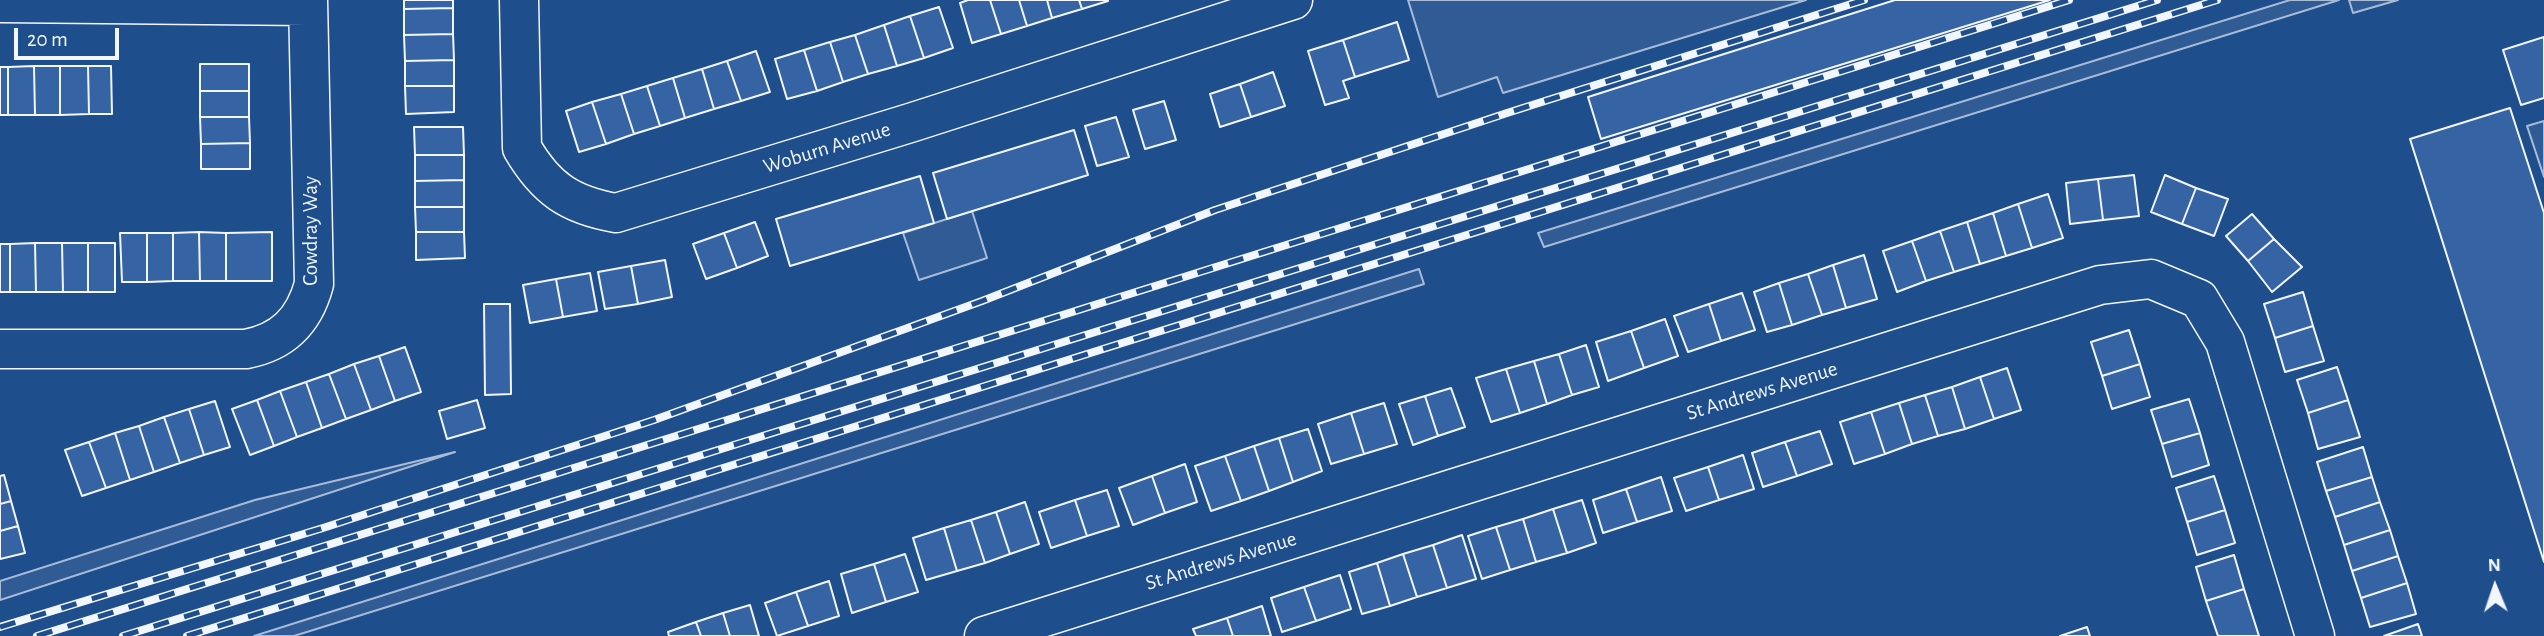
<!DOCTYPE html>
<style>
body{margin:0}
#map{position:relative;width:2544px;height:636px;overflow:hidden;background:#1f4e8c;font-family:"Alegreya Sans",sans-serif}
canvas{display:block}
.north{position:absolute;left:2460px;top:552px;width:70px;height:70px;-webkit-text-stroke:5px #1f4e8c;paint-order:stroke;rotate:358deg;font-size:19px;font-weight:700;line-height:28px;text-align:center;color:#f2f6ff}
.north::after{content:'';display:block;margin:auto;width:24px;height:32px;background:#f2f6ff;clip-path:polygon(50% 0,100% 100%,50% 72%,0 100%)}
.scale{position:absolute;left:14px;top:28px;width:105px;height:32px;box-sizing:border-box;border:4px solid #f2f6ff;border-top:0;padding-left:9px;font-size:21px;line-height:24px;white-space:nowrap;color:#f2f6ff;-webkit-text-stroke:5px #1f4e8c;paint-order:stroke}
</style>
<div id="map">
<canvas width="2544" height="636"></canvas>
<div class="north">N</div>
<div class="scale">20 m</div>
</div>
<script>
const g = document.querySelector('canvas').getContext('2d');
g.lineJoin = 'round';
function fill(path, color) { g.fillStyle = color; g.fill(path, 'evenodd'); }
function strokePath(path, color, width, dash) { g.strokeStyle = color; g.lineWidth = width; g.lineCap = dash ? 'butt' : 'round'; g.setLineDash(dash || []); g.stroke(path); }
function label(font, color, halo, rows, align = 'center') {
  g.font = font + ' "Alegreya Sans",sans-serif'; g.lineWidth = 5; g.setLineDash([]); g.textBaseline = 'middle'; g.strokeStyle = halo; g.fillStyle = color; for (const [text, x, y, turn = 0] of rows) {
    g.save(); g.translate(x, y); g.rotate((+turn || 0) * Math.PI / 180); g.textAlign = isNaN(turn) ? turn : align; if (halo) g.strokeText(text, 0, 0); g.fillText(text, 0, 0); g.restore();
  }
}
const built = new Path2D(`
 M1408 0H1806L1503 93 1497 77 1438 97Z
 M2290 0H2339L1544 247 1538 233Z
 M2349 0H2398L2353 13Z
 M2544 121V177L2527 126Z
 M972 211 987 258 919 280 903 233Z
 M1419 269 1424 284 294 636H254Z
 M455 452 0 600V581L255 500Z`);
fill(built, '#305b95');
strokePath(built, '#a8bbd7', 2);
const building = new Path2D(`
 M404 0H453V8L404 9Z
 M968 0H990L1001 34 972 43 960 3Z
 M990 0H1019L1027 26 1001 34Z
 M1019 0H1047L1052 18 1027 26Z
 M1047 0H1079L1082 9 1052 18Z
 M1079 0H1108V1L1082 9Z
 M1895 0H2050L1601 139 1588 97Z
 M939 7 953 48 924 58 910 16Z
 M453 8V34L404 35V9Z
 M910 16 924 58 897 66 884 25Z
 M1397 22 1409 60 1355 77 1343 40Z
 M884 25 897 66 868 74 855 35Z
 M453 34 454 60 405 61 404 35Z
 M855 35 868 74 843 82 830 42Z
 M2544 37V98L2521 105 2503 50Z
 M1343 40 1355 77 1343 81 1349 98 1325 105 1308 51Z
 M830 42 843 82 817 91 804 50Z
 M804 50 817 91 787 99 775 59Z
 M756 51 770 92 741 101 727 61Z
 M454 60V86H405V61Z
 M727 61 741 101 714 109 702 69Z
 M200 64H249V91H200Z
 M34 66 35 115H8V67Z
 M34 66H60V115H35Z
 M60 66H88L89 114 60 115Z
 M88 66H111L112 114H89Z
 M0 67H8V115H0Z
 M702 69 714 109 685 118 673 78Z
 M1273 72 1285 106 1251 117 1240 84Z
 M673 78 685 118 660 126 647 86Z
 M1240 84 1251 117 1220 127 1210 94Z
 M405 86H454V112L406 114Z
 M647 86 660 126 634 134 621 94Z
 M200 91H249V117H200Z
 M621 94 634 134 606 144 592 102Z
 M1164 101 1176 140 1145 149 1133 110Z
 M592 102 606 144 579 152 566 111Z
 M2510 108 2544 213V562L2410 139Z
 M200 117H249L250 143 201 144Z
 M1116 117 1129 157 1097 166 1085 126Z
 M414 127H463L464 155H415Z
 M1074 130 1088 175 947 219 933 173Z
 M250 143V169H201V144Z
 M415 155H464V180L415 181Z
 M2134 175 2139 216 2103 220 2098 179Z
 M2165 175 2196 188 2182 224 2151 212Z
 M920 176 934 223 790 266 776 219Z
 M2098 179 2103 220 2070 224 2066 183Z
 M464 180V207H415V181Z
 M2196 188 2228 199 2214 236 2182 224Z
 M2048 194 2063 238 2032 248 2018 204Z
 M2018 204 2032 248 2006 256 1993 213Z
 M415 207H464V232H416Z
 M1993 213 2006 256 1980 264 1967 222Z
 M2252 214 2274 239 2248 261 2226 236Z
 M755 222 768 256 737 268 724 233Z
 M1967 222 1980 264 1954 272 1940 231Z
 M1940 231 1954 272 1926 281 1912 241Z
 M199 232 226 233V281H200Z
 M199 232 200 281H173V233Z
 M272 232V281H226V233Z
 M416 232H464L465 258 416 260Z
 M120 233H147V282H122Z
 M147 233H173V281L147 282Z
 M724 233 737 268 706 279 693 244Z
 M2274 239 2302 267 2272 292 2248 261Z
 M1912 241 1926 281 1897 292 1883 251Z
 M35 243H62L63 292H36Z
 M35 243 36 292H10V244Z
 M62 243H88V292H63Z
 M88 243H115V292H88Z
 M0 244H10V292H0Z
 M1864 255 1877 299 1846 308 1833 265Z
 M665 260 672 297 638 304 631 266Z
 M1833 265 1846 308 1822 315 1808 274Z
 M631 266 638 304 605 309 598 272Z
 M590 273 597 311 563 317 556 279Z
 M1808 274 1822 315 1792 325 1779 283Z
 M556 279 563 317 530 323 523 285Z
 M1779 283 1792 325 1767 332 1754 292Z
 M2303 292 2313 326 2275 338 2264 304Z
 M1742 293 1755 330 1721 341 1709 304Z
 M484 304H510L511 394 485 395Z
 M1709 304 1721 341 1688 352 1674 316Z
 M1665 319 1678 356 1644 368 1631 331Z
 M2313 326 2324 361 2285 372 2275 338Z
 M2129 330 2140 364 2102 376 2091 342Z
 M1631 331 1644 368 1608 381 1596 342Z
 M1586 345 1599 387 1572 395 1559 354Z
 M405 347 421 392 395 401 379 356Z
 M1559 354 1572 395 1547 404 1534 361Z
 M379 356 395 401 371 410 354 364Z
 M1534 361 1547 404 1520 413 1506 369Z
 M354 364 371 410 346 419 329 374Z
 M2140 364 2150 397 2112 409 2102 376Z
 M2337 367 2348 400 2308 413 2297 380Z
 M2007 368 2021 410 1994 419 1980 377Z
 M1506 369 1520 413 1491 422 1476 378Z
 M329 374 346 419 322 428 306 382Z
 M1980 377 1994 419 1965 429 1952 387Z
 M306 382 322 428 297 437 280 391Z
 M1952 387 1965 429 1938 436 1925 395Z
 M1451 388 1465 427 1438 436 1425 396Z
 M280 391 297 437 274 446 257 400Z
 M1925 395 1938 436 1912 444 1899 403Z
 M1425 396 1438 436 1413 445 1399 404Z
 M2189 399 2200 433 2162 444 2151 410Z
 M257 400 274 446 250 455 232 409Z
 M477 400 485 428 447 439 439 411Z
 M2348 400 2360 437 2318 449 2308 413Z
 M215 401 230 447 204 455 189 409Z
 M1384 403 1397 444 1364 454 1351 413Z
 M1899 403 1912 444 1885 454 1871 412Z
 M189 409 204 455 180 463 164 417Z
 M1871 412 1885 454 1854 464 1840 422Z
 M1351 413 1364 454 1331 464 1318 424Z
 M164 417 180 463 154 472 139 426Z
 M139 426 154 472 130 480 115 433Z
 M1308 429 1322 471 1293 482 1279 438Z
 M1820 431 1832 464 1797 476 1785 442Z
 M115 433 130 480 106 488 89 442Z
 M2200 433 2209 465 2172 477 2162 444Z
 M1279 438 1293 482 1269 491 1254 446Z
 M89 442 106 488 82 496 65 450Z
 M1785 442 1797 476 1763 487 1752 453Z
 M1254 446 1269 491 1241 501 1225 456Z
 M2363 447 2372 477 2326 491 2317 462Z
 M1743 455 1754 489 1719 500 1708 467Z
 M1225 456 1241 501 1211 511 1195 466Z
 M1185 464 1197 502 1165 513 1152 476Z
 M1708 467 1719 500 1686 511 1674 478Z
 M4 475 11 501 0 504V476Z
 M1152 476 1165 513 1133 525 1119 488Z
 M2214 476 2225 510 2187 522 2176 488Z
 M1661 477 1672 511 1637 522 1626 489Z
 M2372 477 2380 502 2335 517 2326 491Z
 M1626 489 1637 522 1603 533 1593 500Z
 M1107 490 1119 526 1087 536 1075 500Z
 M1075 500 1087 536 1051 548 1039 512Z
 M1582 500 1596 543 1567 553 1553 509Z
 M11 501 18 526 0 531V504Z
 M1025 502 1039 544 1010 554 996 512Z
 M2380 502 2390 530 2344 545 2335 517Z
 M1553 509 1567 553 1536 562 1523 519Z
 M2225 510 2235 543 2197 555 2187 522Z
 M996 512 1010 554 985 563 971 520Z
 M1523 519 1536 562 1510 570 1496 527Z
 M971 520 985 563 957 571 944 528Z
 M18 526 25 553 0 559V531Z
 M1496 527 1510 570 1482 579 1468 536Z
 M944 528 957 571 926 580 913 538Z
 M2390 530 2398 556 2352 571 2344 545Z
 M1462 535 1476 579 1447 588 1433 545Z
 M1433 545 1447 588 1417 597 1403 554Z
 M905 554 918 592 886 602 874 564Z
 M1403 554 1417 597 1390 606 1377 563Z
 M2234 555 2244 589 2206 601 2196 567Z
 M2398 556 2407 583 2361 598 2352 571Z
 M1377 563 1390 606 1362 614 1349 572Z
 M874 564 886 602 852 613 841 574Z
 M1340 575 1351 609 1316 621 1304 587Z
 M829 581 839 616 808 626 796 592Z
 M2407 583 2416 614 2370 627 2361 598Z
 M1304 587 1316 621 1282 632 1271 598Z
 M2244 589 2259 636H2218L2206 601Z
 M796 592 808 626 777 636 765 603Z
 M750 605 759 636H730L723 613Z
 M1262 606 1271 636H1233L1227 618Z
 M723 613 730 636H701L696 622Z
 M1227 618 1233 636H1196L1193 629Z
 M696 622 701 636H669L668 632Z
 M2418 624 2422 636H2384Z
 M2087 627 2090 636H2060Z`);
fill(building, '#3563a3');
strokePath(building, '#f2f6ff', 2);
const minor = new Path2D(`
 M519 0 522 148C546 189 570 205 616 213L910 123 1293 0
 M0 3 308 6
 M0 349H246C283 342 304 321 314 284L308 0
 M984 636 2100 285 2151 279 2199 299 2225 342 2315 636`);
strokePath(minor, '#f2f6ff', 41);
strokePath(minor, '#1f4e8c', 38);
const rail = new Path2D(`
 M0 627 323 528 654 420 982 301 1215 210 1507 113 1864 0
 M37 636 2069 0
 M123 636 2157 0
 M187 636 2217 0`);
strokePath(rail, '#f2f6ff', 8);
strokePath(rail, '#1f4e8c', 5, [16]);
label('21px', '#f2f6ff', '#1f4e8c', [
 ["Woburn Avenue",827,148,-17],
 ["Cowdray Way",311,231,-90],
 ["St Andrews Avenue",1762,391,-17],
 ["St Andrews Avenue",1221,561,-17]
]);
</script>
